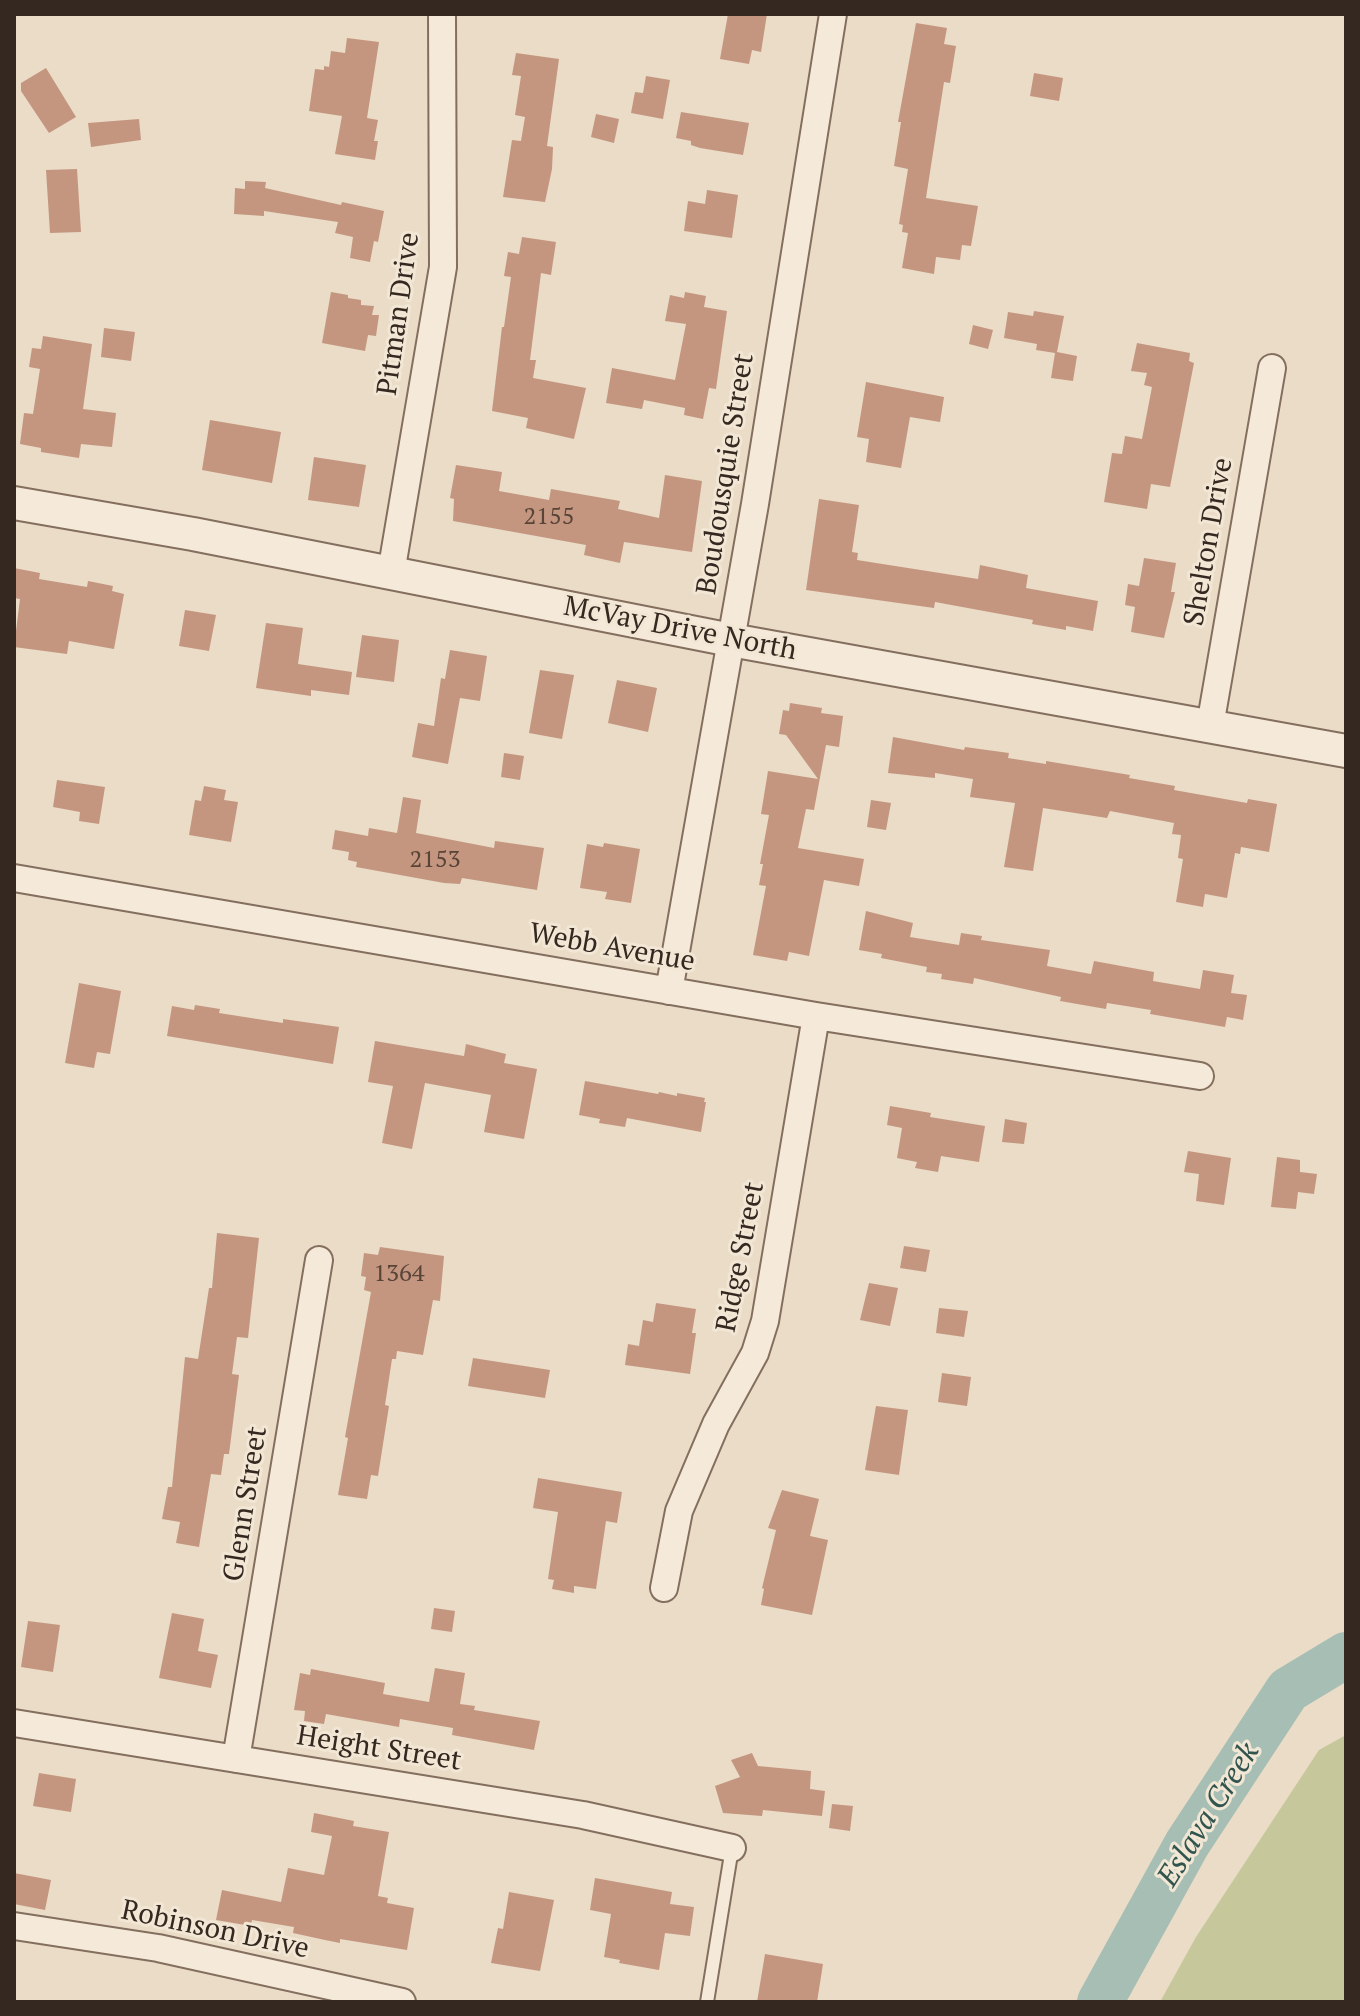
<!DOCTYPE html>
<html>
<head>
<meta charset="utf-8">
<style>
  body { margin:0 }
  #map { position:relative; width:1360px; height:2016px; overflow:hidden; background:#eadcc7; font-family:"PT Serif",serif }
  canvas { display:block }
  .frame { position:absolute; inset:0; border:16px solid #352820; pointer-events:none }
</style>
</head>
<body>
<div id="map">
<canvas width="1360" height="2016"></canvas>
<div class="frame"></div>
</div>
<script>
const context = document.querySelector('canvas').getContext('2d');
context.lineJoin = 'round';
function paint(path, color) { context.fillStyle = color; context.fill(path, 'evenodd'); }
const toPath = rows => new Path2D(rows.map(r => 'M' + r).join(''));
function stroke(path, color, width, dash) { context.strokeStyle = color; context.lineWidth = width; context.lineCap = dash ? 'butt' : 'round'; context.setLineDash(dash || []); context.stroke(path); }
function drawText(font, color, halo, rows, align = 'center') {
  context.font = font + ' "PT Serif",serif'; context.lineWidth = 6; context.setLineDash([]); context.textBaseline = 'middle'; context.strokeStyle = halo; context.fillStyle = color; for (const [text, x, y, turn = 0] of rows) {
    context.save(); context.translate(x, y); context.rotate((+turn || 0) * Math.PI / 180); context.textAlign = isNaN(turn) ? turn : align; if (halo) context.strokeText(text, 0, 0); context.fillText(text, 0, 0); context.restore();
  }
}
paint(toPath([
  [1346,1735,1346,2002,1160,2002,1196,1937,1319,1750]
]), '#c6c79b');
stroke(toPath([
  [1100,2002,1187,1844,1288,1690,1346,1655]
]), '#a7beb5', 46);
paint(toPath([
  [728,14,767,14,761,52,752,50,749,64,720,59],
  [916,23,947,28,944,44,956,46,950,83,944,82,926,198,978,206,971,246,962,245,960,260,936,257,934,274,902,268,908,233,902,232,903,225,899,224,908,169,894,166,901,122,898,122],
  [347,38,379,42,367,118,378,120,374,141,378,141,375,160,335,154,342,116,309,111,315,69,324,70,324,66,329,67,331,51,345,53],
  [516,53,559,59,547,146,553,147,552,169,545,202,503,197,512,140,521,141,525,117,515,115,521,76,512,75],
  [46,68,76,117,49,133,21,91,21,83],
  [1034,73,1063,78,1059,101,1030,96],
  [646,76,670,80,663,119,631,113,635,92,643,93],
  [681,112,749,123,743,155,700,148,691,145,691,141,676,138],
  [596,114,619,119,614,143,591,137],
  [139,119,141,140,91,147,88,123],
  [77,169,81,232,50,233,46,170],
  [245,181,266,182,265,188,341,205,342,202,384,211,378,242,374,241,370,262,350,258,353,237,335,233,338,222,264,211,264,216,234,214,235,188,245,189],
  [707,190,738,195,732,238,684,231,688,201,705,204],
  [522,237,556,242,551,275,541,273,530,360,536,360,533,378,586,388,574,439,526,428,528,418,492,411,502,327,504,327,511,277,504,276,508,252,519,254],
  [331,292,348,295,348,298,361,300,361,305,374,306,372,315,379,315,376,336,368,335,365,351,322,343],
  [685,292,706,296,704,307,727,311,716,389,709,388,703,419,684,415,685,408,644,400,642,409,606,403,612,368,675,380,686,324,665,321,670,295,684,298],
  [1034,311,1064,316,1057,352,1077,356,1073,381,1051,378,1055,353,1036,350,1037,344,1004,338,1008,312,1033,316],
  [973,325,993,330,988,349,969,344],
  [104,328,135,332,131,361,101,357],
  [43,336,92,344,83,409,116,413,112,447,81,444,79,458,41,452,41,448,20,444,24,413,33,414,40,369,29,367,32,348,41,349],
  [1137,343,1190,353,1189,361,1194,363,1170,487,1151,484,1147,509,1104,502,1112,453,1122,454,1125,436,1142,439,1152,387,1144,385,1147,373,1131,371],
  [866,382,944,397,940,422,910,417,901,468,866,462,869,439,857,437],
  [210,420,281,432,272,483,202,470],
  [314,457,366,465,359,507,308,500],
  [456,465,502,472,499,491,549,500,551,489,620,501,618,509,659,518,665,475,702,481,692,552,624,542,620,563,584,555,586,545,453,521,454,499,450,498],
  [819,499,859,505,852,552,858,553,857,560,978,579,980,565,1028,575,1026,588,1098,601,1093,631,1066,626,1066,630,1032,624,1033,620,935,602,934,608,806,590],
  [1144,558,1176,563,1171,592,1175,592,1164,638,1131,632,1135,607,1125,605,1128,584,1139,586],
  [14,568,40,573,39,579,87,587,88,581,113,586,112,591,124,594,114,649,69,641,67,654,14,647,20,599,14,598],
  [185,610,216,615,209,651,179,646],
  [266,623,303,628,298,664,352,672,349,695,311,690,311,696,256,688],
  [362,635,399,640,394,682,356,677],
  [450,650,487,656,480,701,460,698,448,764,412,757,418,723,434,726,441,678,445,679],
  [540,670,574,675,562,739,529,733],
  [617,680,657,688,648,732,608,723],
  [790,703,822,708,821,713,843,716,839,747,826,745,814,810,806,809,798,848,864,859,859,886,824,880,809,956,789,952,787,961,753,955,766,886,759,885,763,864,760,864,769,815,761,814,768,771,818,779,786,735,779,734,783,710,789,711],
  [893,737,964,750,965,747,1009,753,1008,758,1046,764,1046,761,1130,775,1129,778,1175,786,1174,790,1247,803,1248,799,1277,804,1269,852,1241,847,1240,854,1235,853,1227,898,1205,894,1203,907,1176,902,1183,859,1178,858,1181,835,1172,834,1174,823,1110,811,1107,818,1043,808,1033,871,1004,867,1015,803,970,797,973,779,935,773,935,778,888,773],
  [504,753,524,756,520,780,501,777],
  [57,780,105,787,99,824,79,821,80,812,53,807],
  [204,786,226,790,224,800,238,802,231,842,189,835,195,800,201,801],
  [403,797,421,800,416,833,494,848,495,841,544,848,537,890,462,878,460,884,444,883,356,867,357,862,348,860,349,852,332,849,335,830,368,836,369,828,397,833],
  [871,800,891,803,886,830,867,827],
  [604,843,640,849,631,903,605,899,607,892,580,888,587,844,603,847],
  [866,911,913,923,910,937,959,945,961,933,982,936,981,940,1050,950,1047,966,1091,974,1094,961,1154,972,1153,981,1200,989,1203,970,1234,975,1231,993,1247,995,1243,1020,1227,1017,1225,1027,1150,1014,1151,1010,1107,1003,1106,1009,1060,1001,1061,997,974,978,973,984,941,979,942,974,926,972,927,967,881,958,882,954,859,950],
  [79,983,121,991,110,1054,97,1052,94,1068,65,1063],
  [195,1005,220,1009,219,1013,283,1023,283,1019,339,1027,333,1064,167,1036,172,1006,194,1010],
  [375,1041,464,1056,466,1044,506,1054,504,1063,537,1069,524,1139,484,1132,491,1095,425,1083,412,1149,382,1143,393,1086,368,1082],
  [585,1081,658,1094,659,1092,677,1096,677,1093,705,1098,704,1102,706,1102,701,1132,627,1118,625,1127,599,1123,600,1119,579,1115],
  [890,1106,931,1113,930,1117,985,1126,979,1162,941,1156,938,1172,915,1168,917,1162,897,1158,902,1128,887,1125],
  [1005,1119,1027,1123,1024,1144,1002,1142],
  [1188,1151,1231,1158,1224,1205,1196,1201,1199,1174,1184,1172],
  [1277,1157,1300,1160,1300,1172,1317,1174,1314,1194,1298,1192,1296,1209,1271,1207],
  [217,1233,259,1238,248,1338,237,1337,232,1374,239,1375,229,1454,224,1454,221,1475,211,1474,199,1547,176,1543,180,1522,162,1519,168,1487,172,1487,185,1357,198,1359,209,1288,212,1288],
  [904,1246,930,1250,926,1272,900,1268],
  [380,1247,444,1256,440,1301,433,1300,423,1355,397,1351,396,1359,392,1359,385,1405,389,1406,378,1476,371,1475,367,1499,338,1495,348,1438,345,1437,371,1292,364,1290,366,1277,361,1276,364,1253,378,1255],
  [869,1283,898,1288,890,1326,860,1320],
  [656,1303,696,1309,692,1333,696,1333,690,1374,625,1365,628,1344,639,1346,643,1320,653,1322],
  [939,1308,968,1311,964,1337,936,1333],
  [473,1358,550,1370,545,1398,468,1386],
  [942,1373,971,1377,967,1406,938,1402],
  [876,1406,908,1410,899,1475,865,1470],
  [538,1478,622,1492,617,1523,606,1521,596,1589,574,1586,574,1593,552,1589,554,1580,548,1579,558,1512,533,1508],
  [782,1490,819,1499,810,1536,828,1540,812,1615,761,1605,764,1589,762,1588,776,1530,768,1528],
  [434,1608,455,1611,452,1632,431,1629],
  [172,1613,204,1619,198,1651,218,1655,211,1688,159,1678],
  [28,1621,60,1625,53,1672,21,1667],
  [435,1668,465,1673,460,1704,475,1706,474,1710,540,1721,534,1750,452,1735,453,1728,400,1719,399,1727,326,1714,324,1724,304,1721,305,1711,294,1710,300,1673,310,1675,311,1669,385,1683,383,1694,429,1702],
  [752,1753,758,1766,811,1771,810,1789,825,1791,822,1816,763,1810,762,1816,723,1813,715,1786,740,1777,731,1760],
  [39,1773,76,1779,71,1812,33,1806],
  [832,1804,853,1806,850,1831,829,1828],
  [314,1813,354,1821,353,1826,389,1832,378,1896,388,1898,387,1903,414,1908,407,1950,340,1939,340,1943,325,1940,293,1933,294,1927,252,1920,251,1926,216,1920,222,1890,281,1902,288,1868,324,1875,332,1836,311,1832],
  [14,1873,51,1880,45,1910,14,1904],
  [595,1878,672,1892,670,1904,694,1907,690,1936,665,1933,659,1970,619,1963,620,1960,604,1957,611,1914,590,1910],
  [509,1892,554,1900,540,1971,491,1963,498,1928,503,1929],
  [765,1954,823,1964,817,2002,757,2002]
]), '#c49680');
const service = toPath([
  [707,2002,732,1848]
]);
const minor = toPath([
  [391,573,443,267,442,14],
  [1210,726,1272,368],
  [14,878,816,1016,1200,1076],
  [669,991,755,504,833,14],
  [664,1588,679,1511,716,1424,755,1353,765,1321,816,1016],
  [14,1723,583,1815,732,1848],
  [236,1759,319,1260],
  [14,1926,158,1948,402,2002]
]);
const tertiary = toPath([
  [14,503,193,534,731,640,1346,751]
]);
stroke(service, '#846e5e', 16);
stroke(minor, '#846e5e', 30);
stroke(tertiary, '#846e5e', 36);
stroke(service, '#f5ead9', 12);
stroke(minor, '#f5ead9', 26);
stroke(tertiary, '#f5ead9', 32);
drawText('24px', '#594438', null, [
  ["2155",549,517],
  ["2153",435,860],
  ["1364",399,1274]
]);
drawText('28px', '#352820', '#f2e7d5', [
  ["Pitman Drive",399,314,-82],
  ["Boudousquie Street",726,474,-81],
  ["Shelton Drive",1209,542,-80],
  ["McVay Drive North",680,629,11],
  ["Webb Avenue",612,948,10],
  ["Ridge Street",741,1257,-79],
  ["Glenn Street",246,1504,-81],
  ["Height Street",379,1749,9],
  ["Robinson Drive",215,1930,12]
]);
drawText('italic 30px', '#31544e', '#f2e7d5', [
  ["Eslava Creek",1209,1815,-58]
]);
</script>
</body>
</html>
